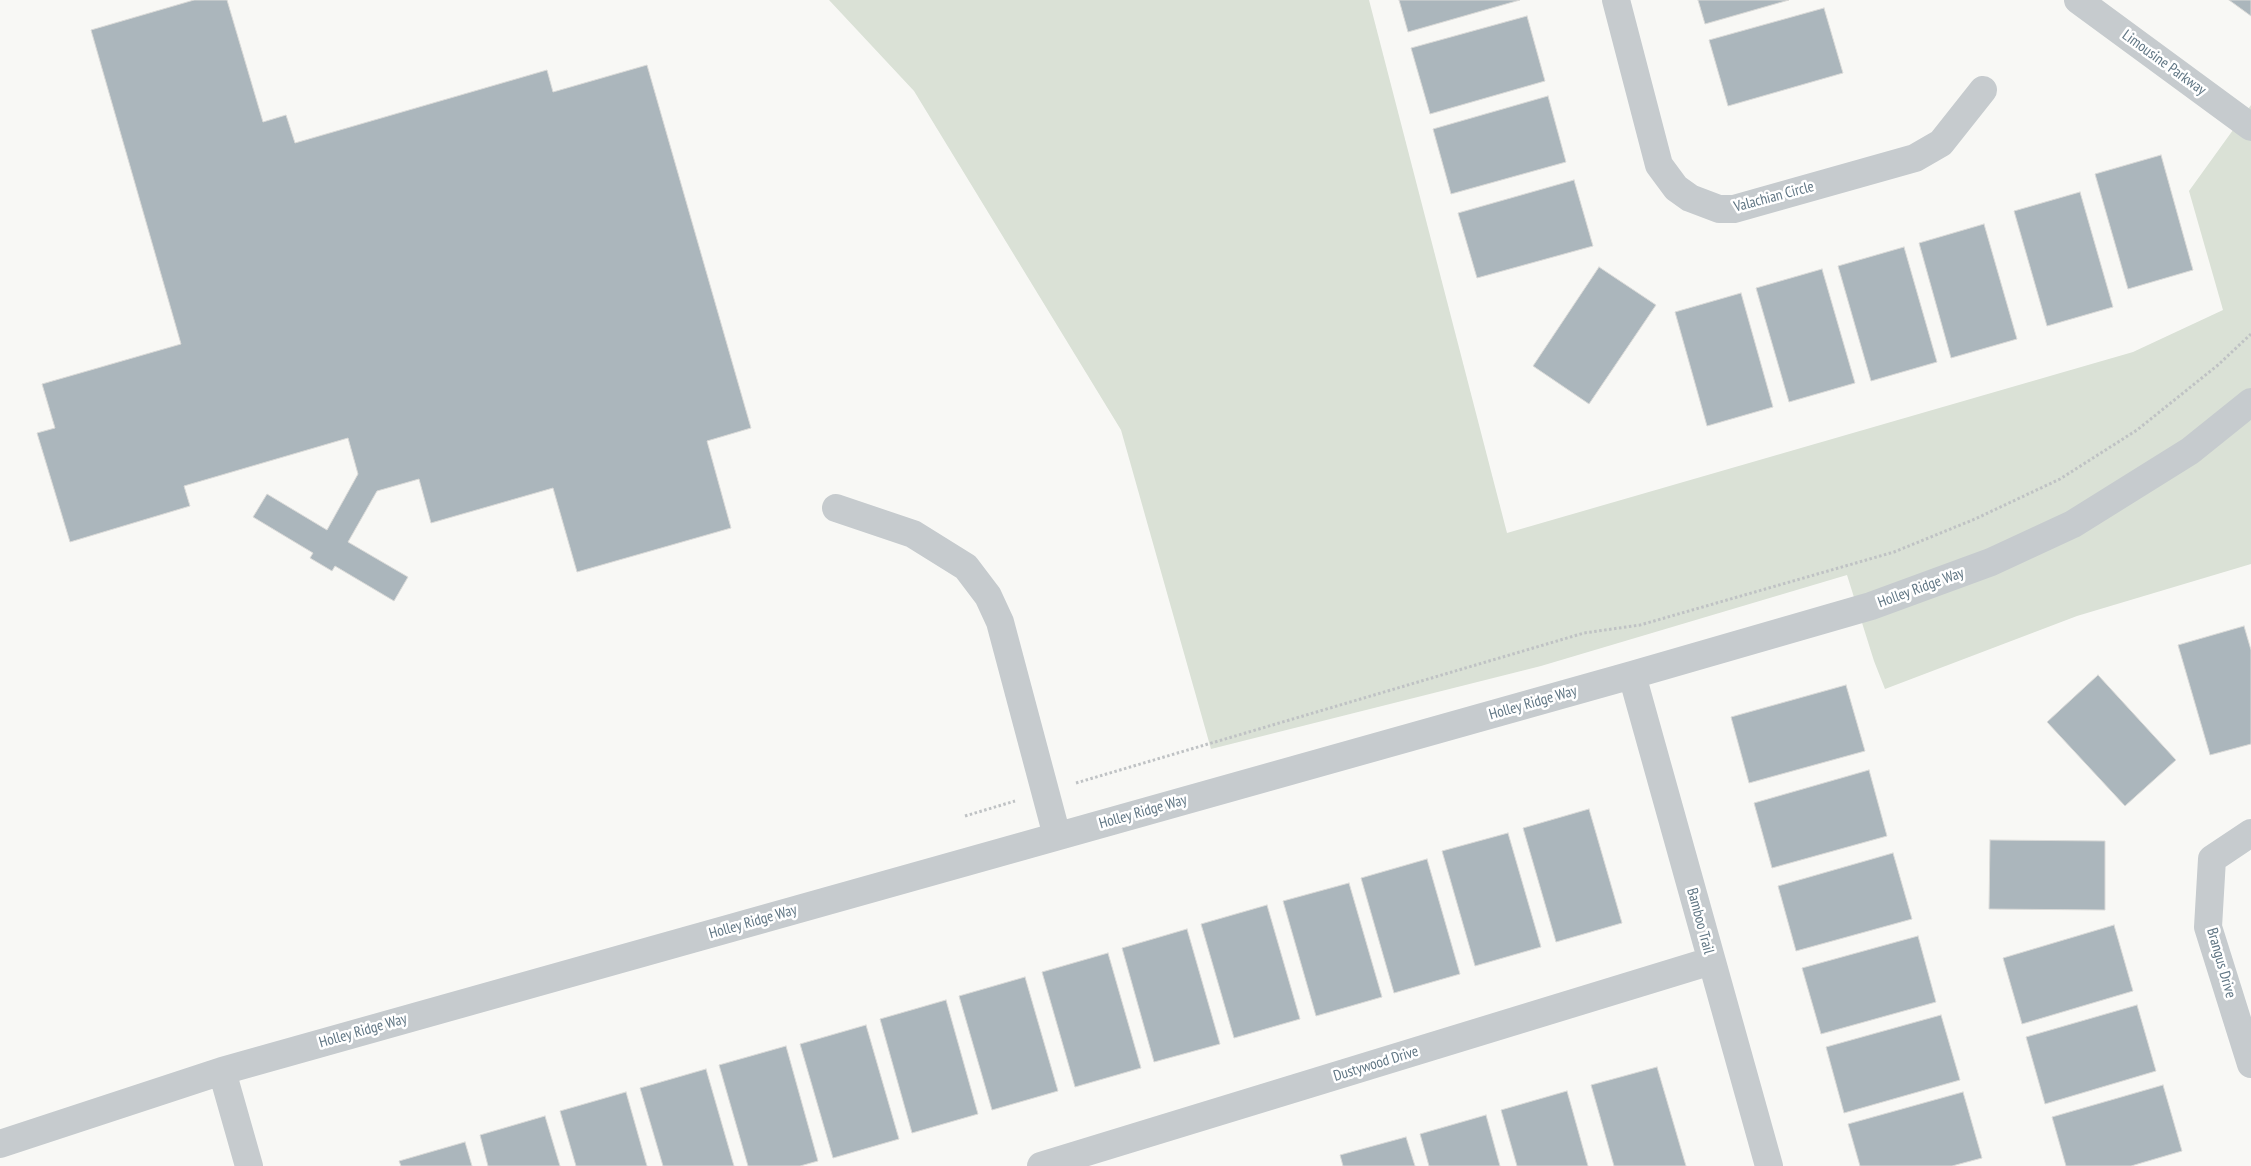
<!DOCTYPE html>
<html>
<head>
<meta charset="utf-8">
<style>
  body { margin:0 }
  canvas { display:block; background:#f8f8f5 }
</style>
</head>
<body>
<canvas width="2251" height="1166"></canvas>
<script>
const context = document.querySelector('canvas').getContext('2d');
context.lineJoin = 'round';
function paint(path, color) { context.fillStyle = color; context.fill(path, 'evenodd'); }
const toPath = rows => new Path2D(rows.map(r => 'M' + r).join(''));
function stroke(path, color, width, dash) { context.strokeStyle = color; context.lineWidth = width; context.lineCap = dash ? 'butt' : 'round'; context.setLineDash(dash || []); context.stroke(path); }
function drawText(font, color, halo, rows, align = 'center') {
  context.font = font + ' "PT Sans Narrow",sans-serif'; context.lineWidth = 5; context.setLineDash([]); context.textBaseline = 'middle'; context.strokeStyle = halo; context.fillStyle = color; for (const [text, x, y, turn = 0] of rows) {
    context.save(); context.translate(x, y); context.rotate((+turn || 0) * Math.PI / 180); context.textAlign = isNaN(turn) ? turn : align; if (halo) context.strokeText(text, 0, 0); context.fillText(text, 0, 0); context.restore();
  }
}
paint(toPath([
  [829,0,1369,0,1507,533,2133,352,2223,310,2189,191,2251,105,2251,564,2077,616,1885,689,1874,661,1847,575,1541,666,1211,749,1121,430,914,91]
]), '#dae1d6');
const building = toPath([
  [194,0,227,0,263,122,286,115,295,143,547,70,553,92,647,65,751,428,707,441,731,528,577,572,553,488,431,523,419,479,377,491,348,542,408,577,394,601,335,566,332,571,310,558,313,553,253,517,267,494,327,530,358,474,348,438,184,486,190,506,70,542,37,433,55,428,42,384,181,344,91,30,194,0],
  [1399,0,1520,0,1408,32,1399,0],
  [1698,0,1789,0,1705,24,1698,0],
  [2229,0,2251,0,2251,16,2229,0],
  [1824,8,1843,73,1728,106,1709,40,1824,8],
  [1527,16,1545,81,1430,114,1411,48,1527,16],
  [1548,96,1566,162,1451,194,1433,129,1548,96],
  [2161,155,2193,270,2128,289,2095,174,2161,155],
  [1574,180,1593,246,1477,278,1458,213,1574,180],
  [2080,192,2113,307,2047,326,2014,211,2080,192],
  [1984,224,2017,339,1951,358,1919,243,1984,224],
  [1904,247,1937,362,1871,381,1838,266,1904,247],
  [1599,267,1656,305,1589,404,1533,366,1599,267],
  [1822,269,1855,383,1789,402,1756,288,1822,269],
  [1741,293,1773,407,1707,426,1675,312,1741,293],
  [2244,626,2251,650,2251,744,2210,755,2178,645,2244,626],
  [2098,675,2176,760,2125,806,2047,722,2098,675],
  [1846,685,1865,751,1749,783,1731,717,1846,685],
  [1869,770,1887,836,1772,868,1754,803,1869,770],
  [1589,809,1622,923,1556,942,1523,828,1589,809],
  [1508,833,1541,947,1475,966,1442,851,1508,833],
  [1990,840,2105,841,2105,910,1989,909,1990,840],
  [1893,853,1912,919,1796,951,1778,886,1893,853],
  [1427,859,1460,974,1394,993,1361,878,1427,859],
  [1349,883,1382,997,1316,1016,1283,901,1349,883],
  [1267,905,1300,1019,1234,1038,1201,924,1267,905],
  [2114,925,2133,991,2022,1024,2003,958,2114,925],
  [1187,929,1220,1044,1154,1062,1122,948,1187,929],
  [1918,936,1936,1002,1821,1034,1802,968,1918,936],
  [1108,953,1141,1068,1075,1087,1042,972,1108,953],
  [1025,977,1058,1091,992,1110,959,996,1025,977],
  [946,1000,978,1114,912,1133,880,1019,946,1000],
  [2137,1005,2156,1071,2045,1104,2026,1037,2137,1005],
  [1941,1015,1960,1080,1844,1113,1826,1047,1941,1015],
  [866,1025,899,1139,833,1158,800,1044,866,1025],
  [786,1046,818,1161,800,1166,748,1166,719,1065,786,1046],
  [1657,1067,1686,1166,1614,1166,1591,1085,1657,1067],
  [706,1069,734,1166,663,1166,640,1088,706,1069],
  [2163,1085,2182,1151,2131,1166,2066,1166,2052,1117,2163,1085],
  [1567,1091,1588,1166,1517,1166,1501,1110,1567,1091],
  [626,1092,647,1166,576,1166,560,1111,626,1092],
  [1963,1092,1982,1158,1952,1166,1860,1166,1848,1124,1963,1092],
  [1486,1115,1500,1166,1429,1166,1420,1134,1486,1115],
  [545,1116,560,1166,488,1166,480,1135,545,1116],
  [1406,1137,1415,1166,1343,1166,1340,1155,1406,1137],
  [465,1142,472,1166,401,1166,399,1161,465,1142]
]);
paint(building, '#abb6bc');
stroke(building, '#dadad8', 1);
stroke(toPath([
  [1076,783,1584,633,1640,625,1894,552,1975,519,2060,479,2137,430,2218,365,2251,334],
  [965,816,1015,801]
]), '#bfc2c4', 3, [2.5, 2.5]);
stroke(toPath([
  [1616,0,1659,165,1676,188,1690,198,1719,209,1734,209,1915,158,1941,143,1983,90],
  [2078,0,2251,127],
  [836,508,913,534,966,567,988,596,1000,622,1057,836],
  [1632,675,1769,1166],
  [2251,833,2212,859,2208,927,2251,1064],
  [222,1071,249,1166],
  [0,1144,222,1071,1632,675,1871,606,1991,562,2073,524,2190,451,2251,402],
  [1041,1166,1711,961]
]), '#c6cbce', 28);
drawText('15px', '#607684', '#fff', [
  ["Limousine Parkway",2164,63,36],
  ["Valachian Circle",1774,197,-15],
  ["Holley Ridge Way",1921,588,-20],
  ["Holley Ridge Way",1533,703,-16],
  ["Holley Ridge Way",1143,812,-16],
  ["Bamboo Trail",1700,921,75],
  ["Holley Ridge Way",753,922,-16],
  ["Brangus Drive",2221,963,74],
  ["Holley Ridge Way",363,1031,-16],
  ["Dustywood Drive",1376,1064,-17]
]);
</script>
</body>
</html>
